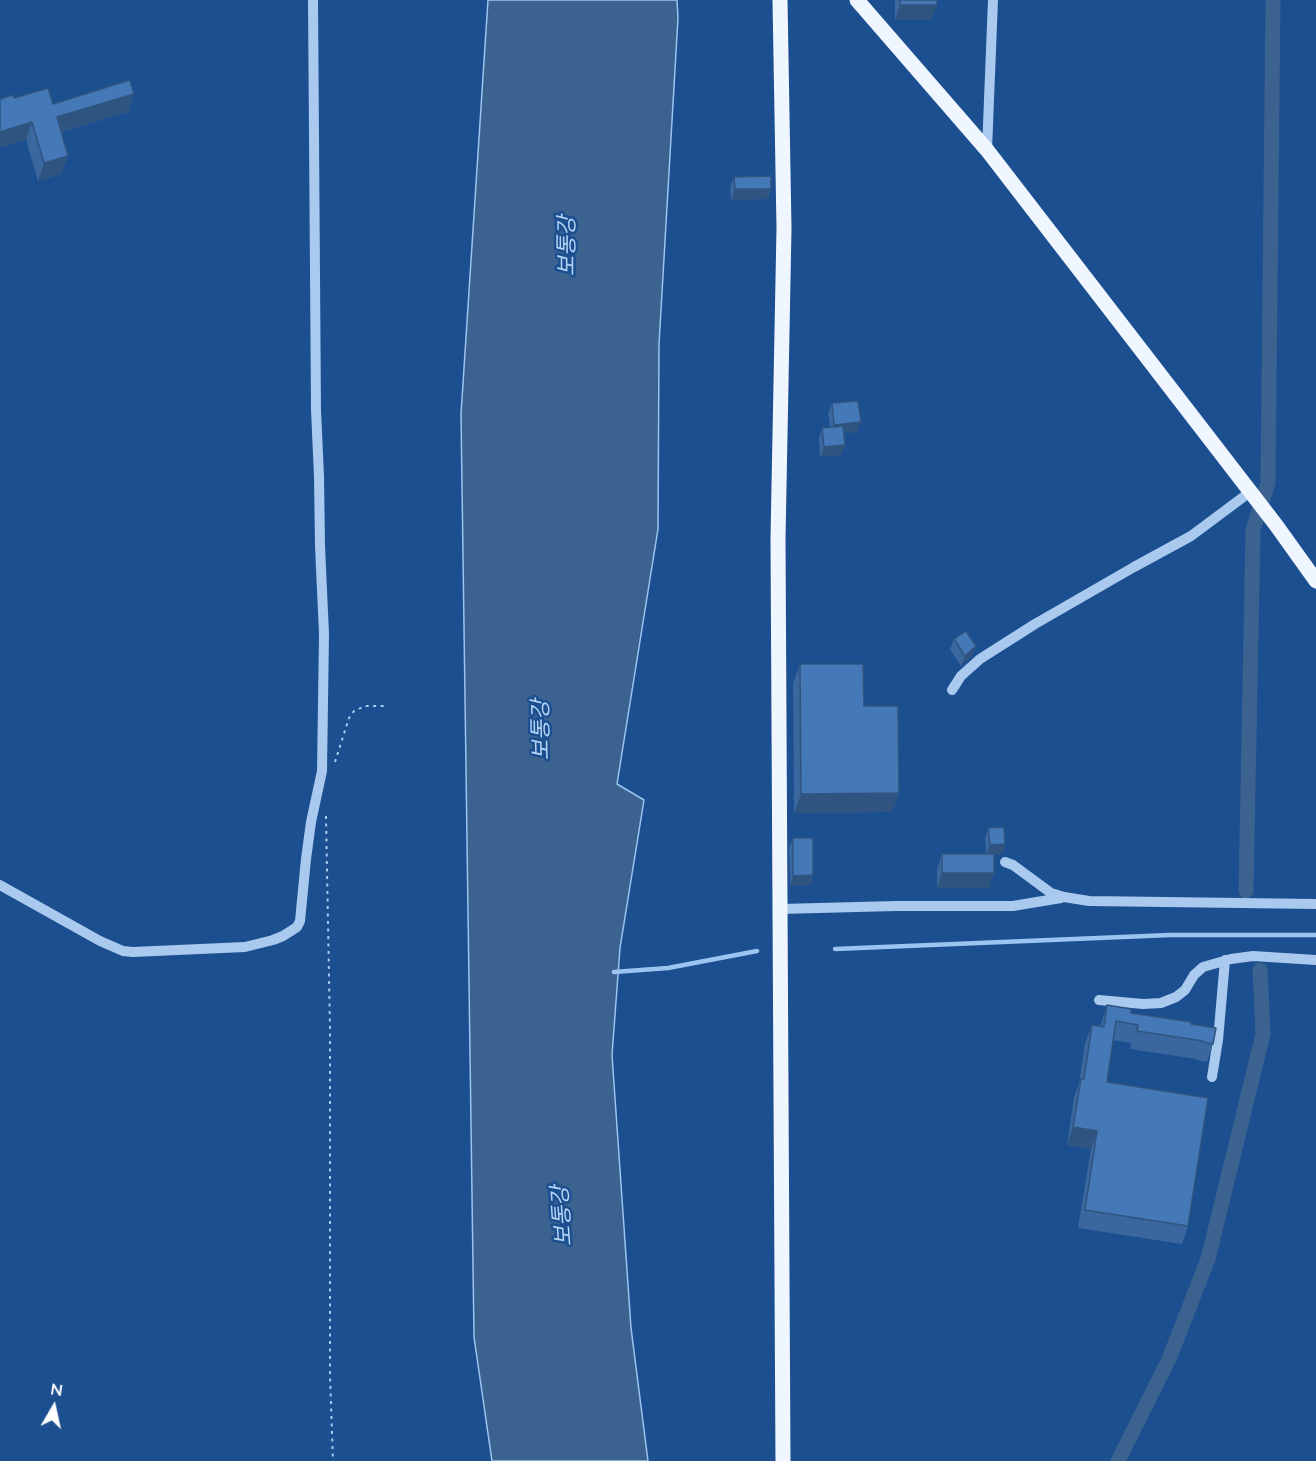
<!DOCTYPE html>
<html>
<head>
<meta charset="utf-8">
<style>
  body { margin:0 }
  #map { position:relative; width:1316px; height:1461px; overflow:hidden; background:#1b4f8f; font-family:Lato,sans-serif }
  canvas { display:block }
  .north { position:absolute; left:24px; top:1377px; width:60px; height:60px; -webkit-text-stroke:4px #1b4f8f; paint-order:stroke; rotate:9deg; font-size:16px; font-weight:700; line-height:24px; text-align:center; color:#fff }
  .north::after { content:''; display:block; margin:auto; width:21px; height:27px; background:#fff; clip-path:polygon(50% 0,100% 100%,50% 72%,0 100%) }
</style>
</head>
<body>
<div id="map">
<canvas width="1316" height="1461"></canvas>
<div class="north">N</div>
</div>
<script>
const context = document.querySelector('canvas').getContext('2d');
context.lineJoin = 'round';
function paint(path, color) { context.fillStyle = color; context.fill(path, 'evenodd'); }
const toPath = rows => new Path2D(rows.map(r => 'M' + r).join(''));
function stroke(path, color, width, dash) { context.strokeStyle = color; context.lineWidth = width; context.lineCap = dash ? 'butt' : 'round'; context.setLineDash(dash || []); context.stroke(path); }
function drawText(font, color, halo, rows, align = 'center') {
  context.font = font + ' Lato,"Noto Sans KR",sans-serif'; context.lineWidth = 5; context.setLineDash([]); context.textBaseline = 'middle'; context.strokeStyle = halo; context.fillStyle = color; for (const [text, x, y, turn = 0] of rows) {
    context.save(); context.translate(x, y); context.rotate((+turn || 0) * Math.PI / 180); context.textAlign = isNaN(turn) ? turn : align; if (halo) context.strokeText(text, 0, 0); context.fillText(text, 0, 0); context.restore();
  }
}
const water = toPath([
  [488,0,677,0,678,18,659,344,658,529,617,784,644,800,620,948,612,1055,631,1328,648,1461,492,1461,474,1337,461,414,488,0]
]);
paint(water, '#3c6290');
stroke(water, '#9cc4f0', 1.5);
stroke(toPath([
  [835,949,1170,935,1316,935],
  [614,972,668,968,757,951]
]), '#9cc4f0', 4.5);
stroke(toPath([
  [1246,891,1253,530,1268,483,1273,0],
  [1118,1461,1169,1359,1208,1259,1263,1034,1260,970]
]), '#3c6290', 15);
stroke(toPath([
  [335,762,349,718,354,711,365,706,385,706],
  [326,816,330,1030,330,1376,333,1461]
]), '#a9c9ee', 2, [3, 4.5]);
stroke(toPath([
  [987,150,993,0],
  [952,690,961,676,980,659,1035,624,1134,567,1191,536,1250,492],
  [1005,862,1013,865,1051,893,1064,897,1089,901,1316,904],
  [0,885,100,941,123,951,133,952,245,947,273,940,283,936,297,927,300,921,306,859,311,822,322,771,324,634,320,546,319,476,316,410,313,0],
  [780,909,896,906,1013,906,1061,898],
  [1099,1000,1143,1004,1161,1003,1176,997,1185,990,1194,975,1203,967,1231,959,1253,956,1316,960],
  [1212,1077,1218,1040,1225,960]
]), '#a9c9ee', 10);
stroke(toPath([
  [780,0,784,228,778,538,783,1461],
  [857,0,987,150,1276,525,1316,581]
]), '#f0f6ff', 15);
paint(toPath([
  [895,0,937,0,931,20,895,20],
  [134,94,128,112,61,132,68,156,61,174,38,181,14,98,53,104],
  [734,177,771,189,768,199,731,200,730,187],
  [832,403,857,432,844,433,845,445,841,455,820,457,819,438,822,428,830,427,828,413],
  [954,639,972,656,961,666,950,649],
  [800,664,864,706,899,793,892,812,794,813,793,683],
  [988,828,1005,844,1002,854,994,854,994,873,989,888,937,888,937,869,942,854,986,854,985,838],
  [793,838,813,875,810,886,790,886,789,848],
  [1107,1005,1131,1013,1191,1024,1213,1044,1207,1062,1197,1060,1197,1059,1130,1049,1131,1043,1113,1040,1107,1082,1188,1226,1182,1244,1078,1228,1091,1149,1067,1145,1074,1097,1079,1084,1085,1043,1092,1025,1100,1026]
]), '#3a679d');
paint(toPath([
  [900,5,937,5,931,20,895,20],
  [134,94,128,112,50,135,57,117],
  [32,122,26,140,0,148,0,132],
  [68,156,61,174,38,181,44,163],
  [735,189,771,189,768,199,731,200],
  [861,422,857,432,830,435,834,425],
  [845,445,841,455,820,457,824,447],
  [976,646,972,656,961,666,965,656],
  [899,793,892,812,794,813,801,794],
  [1005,844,1002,854,986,855,990,845],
  [942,873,994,873,989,888,937,888],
  [813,875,810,886,790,886,793,876],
  [1073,1127,1097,1131,1091,1149,1067,1145]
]), '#305480');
const building = toPath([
  [900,0,937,0,937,5,900,5,900,0],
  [130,80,134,94,57,117,68,156,44,163,32,122,0,132,0,99,13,95,14,98,48,88,53,104,130,80],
  [771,176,771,189,735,189,734,177,771,176],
  [858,401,861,422,834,425,832,403,858,401],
  [843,426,845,445,824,447,822,428,843,426],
  [966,631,976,646,965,656,954,639,966,631],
  [800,664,863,664,864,706,898,706,899,793,801,794,800,664],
  [1004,827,1005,844,990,845,988,828,1004,827],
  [793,838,813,838,813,875,793,876,793,838],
  [942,854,994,854,994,873,942,873,942,854],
  [1107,1005,1131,1009,1131,1013,1191,1022,1191,1024,1216,1028,1213,1044,1203,1042,1203,1041,1137,1031,1138,1025,1116,1021,1107,1082,1208,1098,1188,1226,1085,1210,1097,1131,1073,1127,1081,1079,1084,1079,1092,1025,1104,1027,1107,1005]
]);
paint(building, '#4478b7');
stroke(building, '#305480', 1.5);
drawText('italic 22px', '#b5d3f5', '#1b4f8f', [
  ["보통강",567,246,-90],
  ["보통강",541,730,-91],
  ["보통강",562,1216,-94]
]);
</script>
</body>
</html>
